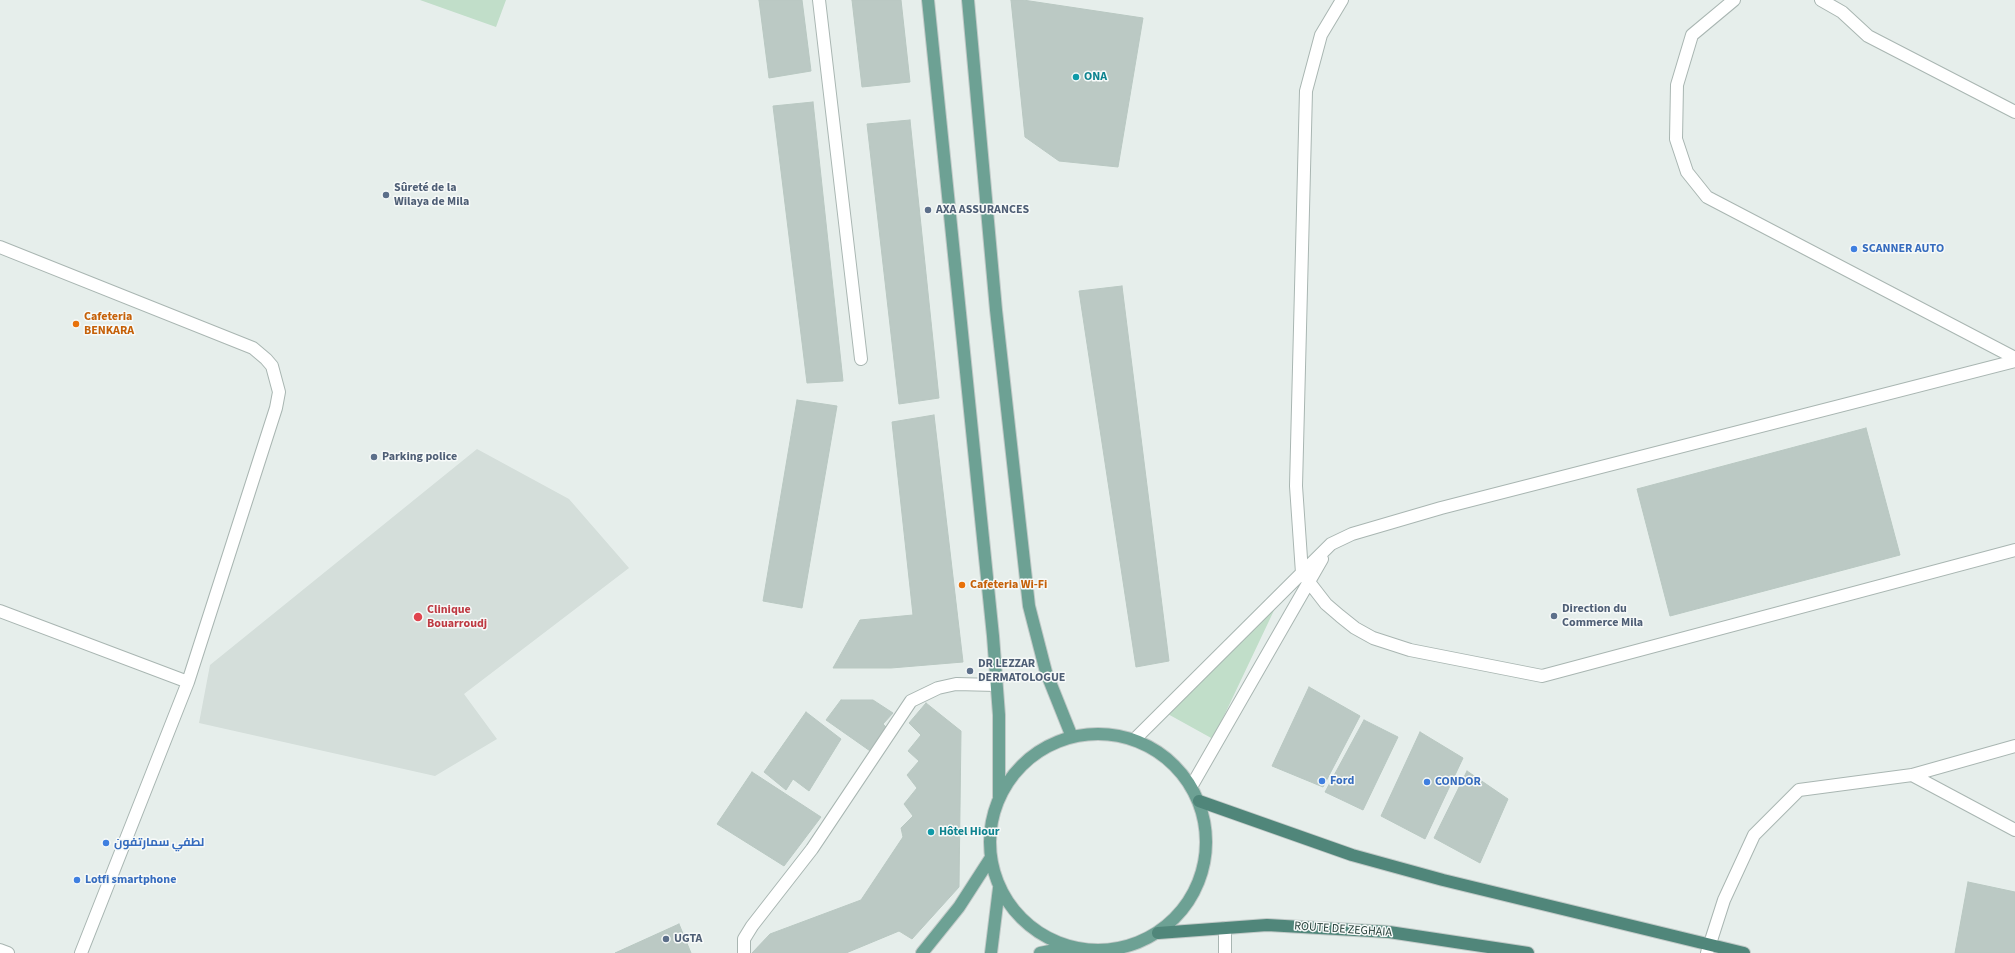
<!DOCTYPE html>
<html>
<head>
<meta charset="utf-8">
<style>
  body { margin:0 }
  canvas { display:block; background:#e6eeeb }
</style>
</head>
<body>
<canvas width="2015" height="953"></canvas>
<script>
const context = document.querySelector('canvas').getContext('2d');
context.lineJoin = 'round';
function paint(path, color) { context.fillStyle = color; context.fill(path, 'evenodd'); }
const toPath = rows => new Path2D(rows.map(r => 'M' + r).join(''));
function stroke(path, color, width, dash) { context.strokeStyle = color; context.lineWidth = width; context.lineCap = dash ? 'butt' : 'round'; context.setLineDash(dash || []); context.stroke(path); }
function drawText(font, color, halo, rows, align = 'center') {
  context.font = font + ' "Source Sans 3",Cairo,sans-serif'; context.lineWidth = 3; context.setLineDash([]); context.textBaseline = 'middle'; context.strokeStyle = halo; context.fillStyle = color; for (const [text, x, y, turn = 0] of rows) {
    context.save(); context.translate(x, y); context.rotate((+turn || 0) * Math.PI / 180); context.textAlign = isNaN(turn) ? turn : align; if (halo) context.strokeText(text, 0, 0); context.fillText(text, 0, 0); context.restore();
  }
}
paint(toPath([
  [477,449,569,499,629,568,464,694,497,739,435,776,199,723,210,665]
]), '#d4deda');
paint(toPath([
  [420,0,506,0,496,27],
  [1278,602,1213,739,1166,713]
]), '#c1dec9');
const building = toPath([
  [759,0,802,0,811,71,769,78,759,0],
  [852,0,901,0,910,82,862,87,852,0],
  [1011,0,1023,0,1143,18,1118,167,1059,161,1025,137,1011,0],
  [813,102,843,381,807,383,773,106,813,102],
  [910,120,939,398,899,404,867,124,910,120],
  [1122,286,1169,661,1136,667,1079,291,1122,286],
  [797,400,837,406,802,608,763,601,797,400],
  [934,415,963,662,891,668,833,668,860,620,913,615,892,422,934,415],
  [1866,428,1900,555,1670,616,1637,489,1866,428],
  [1309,687,1360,716,1323,787,1272,766,1309,687],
  [841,700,873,700,893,713,883,724,889,730,873,753,826,720,841,700],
  [926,703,961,731,959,887,912,939,899,931,846,953,752,953,770,934,861,900,903,837,901,828,913,816,904,804,917,788,907,775,919,761,908,751,921,735,909,723,926,703],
  [806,712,841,739,809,791,793,779,786,790,764,772,806,712],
  [1364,720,1398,737,1363,810,1325,792,1364,720],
  [1420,732,1463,758,1425,839,1381,816,1420,732],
  [1467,771,1508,799,1480,863,1434,838,1467,771],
  [752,772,821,817,784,866,717,824,752,772],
  [1968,882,2015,892,2015,953,1955,953,1968,882],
  [679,924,691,953,615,953,679,924]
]);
paint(building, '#bbc9c4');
stroke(building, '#b9c8c2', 1);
const minor = toPath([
  [819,0,861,359],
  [1342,0,1321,35,1306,91,1296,486,1302,573,1326,604,1340,616,1355,628,1373,638,1410,650,1542,676,2015,550],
  [1734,0,1692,35,1677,85,1676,139,1687,172,1707,197,2015,358],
  [1821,0,1842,12,1868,36,2015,112],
  [0,247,253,348,266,359,272,366,279,392,276,408,188,682,81,953],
  [0,611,188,682],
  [1135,739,1331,544,1352,534,1441,508,2015,361],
  [1912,775,2015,830],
  [1191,787,1322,559],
  [1225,928,1225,953],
  [0,950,8,953],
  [744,953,744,939,752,926,812,849,911,701,938,688,956,684,996,685],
  [1707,953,1724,900,1754,835,1799,790,1912,775,2015,746]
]);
const primary = toPath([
  [928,0,993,636,999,715,999,797],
  [968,0,996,310,1029,606,1046,672,1072,737],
  '990 842a108 108 0 1 1 216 0a108 108 0 1 1-216 0Z',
  [922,953,959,907,990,859],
  [991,953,999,888],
  [1040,953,1070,947]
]);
const trunk = toPath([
  [1199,801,1352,855,1443,880,1744,953],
  [1158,933,1267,925,1389,932,1528,953]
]);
stroke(minor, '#a9b6b2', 14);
stroke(primary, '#c2cac8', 14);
stroke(trunk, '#c2cac8', 14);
stroke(minor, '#fff', 12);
stroke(primary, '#6da194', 12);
stroke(trunk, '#50867a', 12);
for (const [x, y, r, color] of [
  [1076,77,4,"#0f9aa8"],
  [386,195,4,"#5c6f8a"],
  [928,210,4,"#5c6f8a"],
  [1854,249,4,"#3f7fe0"],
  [76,324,4,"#e8710a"],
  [374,457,4,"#5c6f8a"],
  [962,585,4,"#e8710a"],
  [1554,616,4,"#5c6f8a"],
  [418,617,5,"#e0444e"],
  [970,671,4,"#5c6f8a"],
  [1322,781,4,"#3f7fe0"],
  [1427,782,4,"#3f7fe0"],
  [931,832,4,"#0f9aa8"],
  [106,843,4,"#3f7fe0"],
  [77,880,4,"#3f7fe0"],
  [666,939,4,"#5c6f8a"]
]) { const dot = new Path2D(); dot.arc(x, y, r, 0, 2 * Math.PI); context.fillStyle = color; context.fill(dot); stroke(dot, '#f7faf9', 1.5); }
drawText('bold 12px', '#0d838f', '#f7faf9', [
  ["ONA",1084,77],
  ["Hôtel Hiour",939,832]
], 'left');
drawText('bold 12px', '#4e5e75', '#f7faf9', [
  ["Sûreté de la",394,188],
  ["Wilaya de Mila",394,202],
  ["AXA ASSURANCES",936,210],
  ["Parking police",382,457],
  ["Direction du",1562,609],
  ["Commerce Mila",1562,623],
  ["DR LEZZAR",978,664],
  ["DERMATOLOGUE",978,678],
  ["UGTA",674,939]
], 'left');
drawText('bold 12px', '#366cbe', '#f7faf9', [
  ["SCANNER AUTO",1862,249],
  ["Ford",1330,781],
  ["CONDOR",1435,782],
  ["لطفي سمارتفون",114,843],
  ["Lotfi smartphone",85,880]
], 'left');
drawText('bold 12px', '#c56008', '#f7faf9', [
  ["Cafeteria",84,317],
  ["BENKARA",84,331],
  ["Cafeteria Wi-Fi",970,585]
], 'left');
drawText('bold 12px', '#be3a42', '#f7faf9', [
  ["Clinique",427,610],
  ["Bouarroudj",427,624]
], 'left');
drawText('12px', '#264039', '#f7faf9', [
  ["ROUTE DE ZEGHAIA",1343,930,4]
]);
</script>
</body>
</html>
